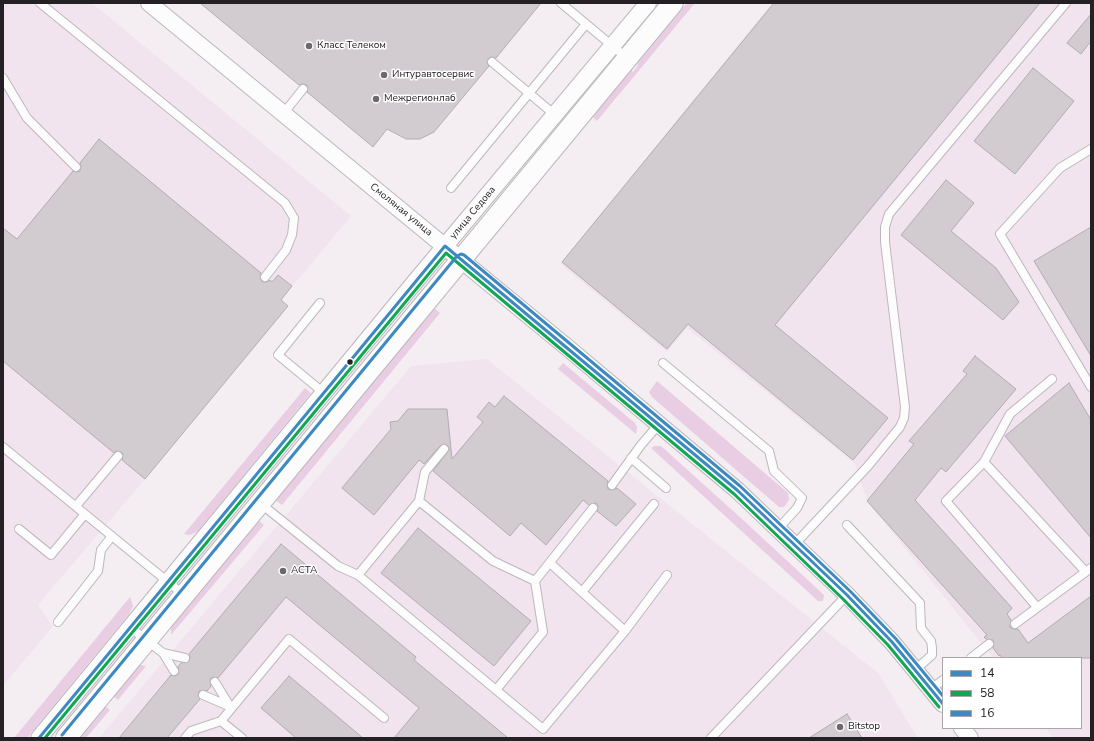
<!DOCTYPE html>
<html>
<head>
<meta charset="utf-8">
<style>
  body { margin:0 }
  #map { position:relative; width:1094px; height:741px; overflow:hidden; background:#f4eef3; font-family:"Nunito Sans",sans-serif }
  canvas { display:block }
  .frame { position:absolute; inset:0; border:4px solid #252024; pointer-events:none }
  .legend { position:absolute; left:942px; top:657px; width:140px; height:72px; box-sizing:border-box; background:#fff; border:1px solid #a8a6a7; margin:0; padding:5px 7px; list-style:none; font-size:12px; color:#252024 }
  .legend li { display:flex; align-items:center; gap:8px; height:20px }
  .legend b { width:20px; border:1px solid #a8a6a7 }
</style>
</head>
<body>
<div id="map">
<canvas width="1094" height="741"></canvas>
<div class="frame"></div>
<ul class="legend">
<li><b style="height:5px;background:#3d8ac2"></b>14</li>
<li><b style="height:5px;background:#10a855"></b>58</li>
<li><b style="height:5px;background:#3d8ac2"></b>16</li>
</ul>
</div>
<script>
const context = document.querySelector('canvas').getContext('2d');
context.lineJoin = 'round';
function paint(path, color) { context.fillStyle = color; context.fill(path, 'evenodd'); }
const toPath = rows => new Path2D(rows.map(r => 'M' + r).join(''));
function stroke(path, color, width, dash) { context.strokeStyle = color; context.lineWidth = width; context.lineCap = dash ? 'butt' : 'round'; context.setLineDash(dash || []); context.stroke(path); }
function drawText(font, color, halo, rows, align = 'center') {
  context.font = font + ' "Nunito Sans",sans-serif'; context.lineWidth = 3; context.setLineDash([]); context.textBaseline = 'middle'; context.strokeStyle = halo; context.fillStyle = color; for (const [text, x, y, turn = 0] of rows) {
    context.save(); context.translate(x, y); context.rotate((+turn || 0) * Math.PI / 180); context.textAlign = isNaN(turn) ? turn : align; if (halo) context.strokeText(text, 0, 0); context.fillText(text, 0, 0); context.restore();
  }
}
paint(toPath([
  [3,3,92,3,351,216,281,300,288,306,145,479,38,605,53,626,3,686],
  [772,3,1091,3,1091,738,1053,738,1046,728,1081,728,1081,658,993,658,867,501,855,464,687,328,667,352,560,264],
  [487,359,878,673,918,738,99,738,411,366]
]), '#f2e4ef');
paint(toPath([
  [687,3,695,3,597,121,593,117,631,70,633,72,638,65,637,64],
  [434,308,440,313,282,505,275,500],
  [563,363,635,423,637,427,636,434,558,369],
  [657,381,788,493,789,500,784,507,779,507,652,397,649,392],
  [305,388,311,393,198,531,190,535,184,534],
  [654,446,661,446,742,519,824,595,823,601,818,601,736,526,651,448],
  [259,521,264,525,171,635,171,625],
  [130,597,133,606,129,614,27,738,14,738],
  [140,665,146,666,118,700,113,696],
  [105,706,110,710,86,738,78,738]
]), '#e8cde3');
const building = toPath([
  [200,3,541,3,496,58,491,57,488,59,487,63,489,66,434,132,420,139,406,139,387,129,373,147,307,92,307,85,303,84,299,85,200,3],
  [774,3,1040,3,775,325,888,418,853,460,688,324,667,349,562,262,774,3],
  [1091,14,1091,41,1081,54,1067,43,1091,14],
  [1033,68,1074,101,1015,174,974,141,1033,68],
  [99,139,261,273,260,277,262,282,267,282,270,280,272,282,278,275,292,286,281,300,288,306,145,479,122,460,123,454,121,452,116,451,114,453,3,361,3,228,17,239,73,171,77,172,80,171,81,166,80,163,99,139],
  [946,180,974,203,951,231,996,268,1019,302,1003,320,901,235,946,180],
  [1091,227,1091,356,1034,261,1091,227],
  [975,356,1016,389,946,472,941,468,915,500,1012,608,1007,614,1011,620,1010,627,1013,629,1018,629,1028,643,1091,596,1091,658,1002,658,1000,655,999,656,993,648,994,644,993,640,986,639,984,637,987,635,867,501,914,444,909,441,967,374,963,371,975,356],
  [1069,383,1091,420,1091,538,1005,436,1069,383],
  [504,396,608,481,607,485,608,489,612,490,617,488,636,504,616,526,597,511,598,506,596,503,589,505,583,500,546,545,521,523,510,536,433,471,449,450,449,447,445,444,440,446,424,464,419,460,374,515,342,488,391,429,390,422,398,421,408,409,447,409,452,459,483,422,477,417,489,402,495,407,504,396],
  [418,528,531,621,494,666,381,573,418,528],
  [281,544,416,657,414,660,508,738,394,738,419,708,286,597,218,678,214,677,210,679,211,686,207,691,199,691,198,695,200,699,167,738,119,738,171,675,175,676,179,674,178,667,181,663,189,661,190,657,189,654,281,544],
  [289,676,363,738,296,738,261,708,289,676],
  [847,714,862,738,809,738,847,714]
]);
paint(building, '#d2ccd1');
stroke(building, '#b1adb0', 1);
const service = toPath([
  [40,3,285,203,294,218,292,235,286,250,265,277],
  [561,3,628,59],
  [492,62,555,115],
  [3,78,27,118,76,167],
  [283,114,303,89],
  [1091,149,1060,168,1000,234,1091,387],
  [451,188,586,24],
  [320,303,278,355,324,393],
  [663,363,769,451,774,471,802,498,797,508,778,529],
  [3,447,184,595],
  [631,458,666,488],
  [984,462,1085,571],
  [612,485,641,445,659,424],
  [419,501,425,472,444,449],
  [260,503,338,566,358,575,543,729,625,631,667,575],
  [76,506,118,456],
  [847,525,920,603,921,628,931,641,932,648,932,655,915,670],
  [19,529,51,555,85,514],
  [794,545,868,466,900,427,904,418,905,407,885,242,885,227,889,214,1066,3],
  [550,563,625,631],
  [358,575,419,501,493,561,535,581],
  [582,592,654,504],
  [1037,607,946,501,984,462,1010,414,1052,379],
  [58,622,98,571,101,550,112,536],
  [1015,624,1091,568],
  [131,628,163,653,174,671],
  [163,653,185,658],
  [971,658,989,644],
  [215,682,231,708],
  [931,689,943,680],
  [496,690,543,632,535,581,593,508],
  [203,695,231,707],
  [185,738,191,731,221,721],
  [242,738,221,721,289,639,384,718],
  [711,738,847,595]
]);
const minor = toPath([
  [149,3,568,348,737,490,847,595,892,642,943,704],
  [962,728,970,738],
  [39,738,414,283,648,3]
]);
const tertiary = toPath([
  [66,738,673,3]
]);
stroke(service, '#bcb7bb', 10);
stroke(minor, '#bcb7bb', 18);
stroke(tertiary, '#bcb7bb', 22);
stroke(service, '#fdfcfd', 8);
stroke(minor, '#fdfcfd', 16);
stroke(tertiary, '#fdfcfd', 20);
stroke(toPath([
  [39,738,445,246,737,490,847,595,892,642,943,704]
]), '#3d8ac2', 3);
stroke(toPath([
  [45,738,446,253,734,494,843,599,888,645,939,707]
]), '#10a855', 3);
stroke(toPath([
  [62,735,457,256,461,254,464,255,740,486,851,592,896,639,943,696]
]), '#3d8ac2', 3);
for (const [x, y, r, color] of [
  [309,46,4,"#6d686c"],
  [384,75,4,"#6d686c"],
  [376,99,4,"#6d686c"],
  [350,362,3.5,"#252024"],
  [283,571,4,"#6d686c"],
  [840,727,4,"#6d686c"]
]) { const dot = new Path2D(); dot.arc(x, y, r, 0, 2 * Math.PI); context.fillStyle = color; context.fill(dot); stroke(dot, '#fff', 1.5); }
drawText('10px', '#252024', '#fff', [
  ["Класс Телеком",317,46],
  ["Интуравтосервис",392,75],
  ["Межрегионлаб",384,99],
  ["АСТА",291,571],
  ["Bitstop",848,727]
], 'left');
drawText('10px', '#252024', '#fff', [
  ["Смоляная улица",401,210,39],
  ["улица Седова",473,213,-50]
]);
</script>
</body>
</html>
